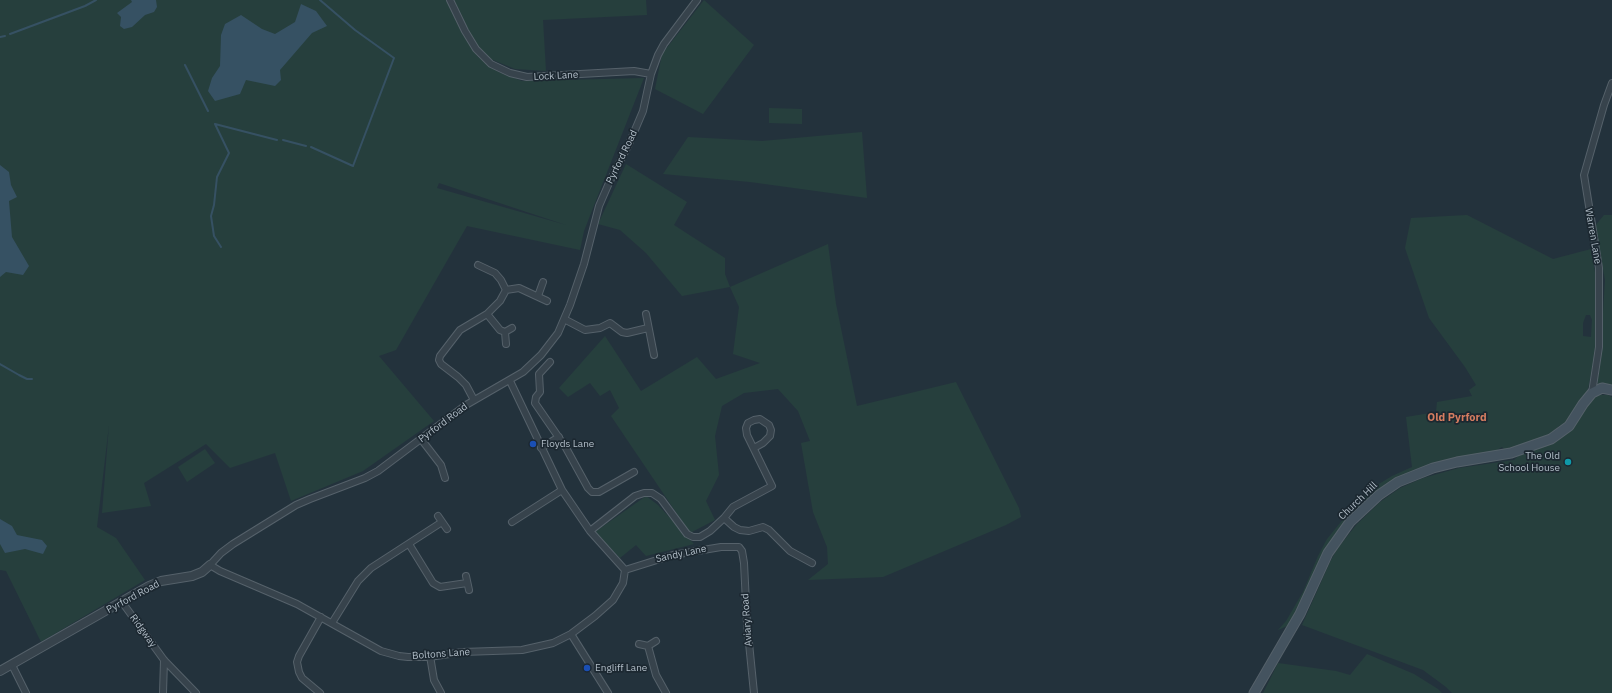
<!DOCTYPE html>
<html>
<head>
<meta charset="utf-8">
<style>
  body { margin:0 }
  canvas { display:block; background:#23323c }
</style>
</head>
<body>
<canvas width="1612" height="693"></canvas>
<script>
const context = document.querySelector('canvas').getContext('2d');
context.lineJoin = 'round';
function paint(path, color) { context.fillStyle = color; context.fill(path, 'evenodd'); }
const toPath = rows => new Path2D(rows.map(r => 'M' + r).join(''));
function stroke(path, color, width, dash) { context.strokeStyle = color; context.lineWidth = width; context.lineCap = dash ? 'butt' : 'round'; context.setLineDash(dash || []); context.stroke(path); }
function drawText(font, color, halo, rows, align = 'center') {
  context.font = font + ' "IBM Plex Sans",sans-serif'; context.lineWidth = 3.5; context.setLineDash([]); context.textBaseline = 'middle'; context.strokeStyle = halo; context.fillStyle = color; for (const [text, x, y, turn = 0] of rows) {
    context.save(); context.translate(x, y); context.rotate((+turn || 0) * Math.PI / 180); context.textAlign = isNaN(turn) ? turn : align; if (halo) context.strokeText(text, 0, 0); context.fillText(text, 0, 0); context.restore();
  }
}
paint(toPath([
  [0,0,447,0,463,35,478,57,499,72,522,81,644,78,584,231,580,250,467,226,396,350,379,356,434,421,363,471,291,501,275,453,230,468,206,444,144,483,151,506,102,513,109,425,97,527,116,538,145,580,41,642,6,571,0,570],
  [439,183,566,225,437,188],
  [454,0,646,0,647,15,543,20,546,71,515,69,481,55],
  [704,0,754,45,703,114,655,89,662,54],
  [769,108,802,109,802,124,769,123],
  [862,132,867,198,750,182,663,174,688,137,762,141],
  [626,164,687,202,674,225,725,258,725,274,730,287,828,244,836,304,857,406,956,382,1019,508,1021,517,1006,525,883,577,808,580,828,564,827,547,813,512,801,443,810,441,798,411,778,389,744,393,722,406,715,436,719,475,706,501,715,520,690,533,611,416,619,408,610,390,600,396,590,383,568,397,559,388,605,336,641,391,697,357,716,379,760,363,733,354,739,307,730,287,682,296,646,253,620,230,598,224],
  [1467,215,1553,259,1591,249,1595,272,1597,312,1596,350,1588,389,1567,423,1559,426,1550,435,1512,449,1504,449,1502,447,1492,453,1415,472,1350,520,1292,624,1278,630,1286,621,1303,592,1318,556,1327,539,1358,501,1374,487,1392,476,1412,467,1406,417,1436,412,1437,402,1472,396,1469,390,1476,385,1465,367,1429,318,1405,248,1411,218],
  [1586,315,1590,315,1592,320,1591,337,1583,336,1583,323],
  [1604,215,1612,215,1612,389,1597,389,1601,345,1605,280,1595,226],
  [1600,395,1608,395,1612,397,1612,693,1452,693,1446,687,1423,670,1302,625,1330,562,1337,549,1357,524,1380,502,1400,488,1423,478,1459,468,1514,460,1521,453,1556,440,1565,435,1592,398],
  [205,449,215,463,187,482,178,467],
  [646,496,658,505,694,544,646,556,636,545,620,558,595,532],
  [1367,654,1414,674,1438,689,1442,693,1263,693,1278,663,1336,671,1350,675]
]), '#263f3d');
paint(toPath([
  [131,0,156,0,157,7,154,12,145,15,132,27,124,29,120,26,121,17,117,13,132,2],
  [301,4,316,11,327,26,312,33,280,70,281,80,275,86,246,80,240,94,215,101,208,91,212,78,220,66,221,35,225,24,241,15,262,29,275,34,295,22],
  [0,165,9,172,11,185,17,197,9,201,12,237,29,266,23,275,6,272,0,277],
  [0,519,12,526,17,535,42,540,47,546,43,554,25,549,5,553,0,544]
]), '#365163');
stroke(toPath([
  [10,34,85,6,96,0],
  [0,37,5,36],
  [185,65,208,111],
  [215,124,229,153,217,177,214,205,211,216,214,236,221,247],
  [215,124,277,140],
  [283,140,306,146],
  [311,147,353,166,394,58,355,30,320,0],
  [0,364,19,375,27,379,32,379]
]), '#365163', 2);
const minor = toPath([
  [450,0,465,31,476,49,491,64,510,73,527,77,634,71,651,74],
  [478,265,495,273,501,280,506,290,519,288,547,301],
  [538,296,543,282],
  [487,314,500,330,505,332],
  [646,314,654,355],
  [564,319,585,330,600,328,610,323,622,332,627,333,648,328],
  [506,344,505,332,512,328],
  [550,362,539,374,540,392,536,397,535,403,566,448,588,488,592,492,599,492,634,472],
  [510,381,562,490,590,531,625,570,623,583,613,600,595,616,571,634,553,643,522,650,463,652,429,657,408,657,399,656,381,651,297,604,220,571,210,565,221,553,233,544,296,505,310,499,365,478,378,471,466,405,523,372,541,355,558,333,570,305,584,264,599,206,609,183,629,144,643,111,651,74,658,55,664,44,697,0],
  [1592,393,1599,347,1599,268,1584,175,1604,105,1612,83],
  [474,400,466,385,458,377,441,364,439,360,440,356,460,330,487,314,500,301,506,290],
  [421,439,441,465,445,478],
  [541,448,559,437],
  [438,516,447,529],
  [724,518,734,527,740,530,749,531,763,527,769,530,790,551,812,563],
  [512,522,562,490],
  [590,531,635,496,644,493,652,493,661,499,687,534,693,537,700,537,710,531,724,518,733,507,772,486,747,435,746,428,748,423,754,420,760,419,769,425,771,430,770,436,763,443,754,448],
  [409,544,433,583,440,587,467,583],
  [625,570,673,555,721,547,739,547,742,551,744,563,747,623,754,693],
  [466,576,469,590],
  [122,602,164,660,196,693],
  [332,623,358,581,371,568,442,522],
  [571,634,608,693],
  [639,644,648,646,656,641],
  [648,646,656,675,666,693],
  [430,656,434,680,441,693],
  [12,665,26,693],
  [163,693,164,660],
  [320,693,302,678,299,672,297,662,299,656,321,617]
]);
const tertiary = toPath([
  [0,671,149,586,161,581,192,576,202,572,210,565]
]);
const secondary = toPath([
  [1254,693,1300,614,1328,553,1350,522,1379,495,1398,482,1433,468,1457,462,1511,453,1551,439,1569,426,1583,404,1592,393,1602,388,1612,390]
]);
stroke(minor, '#55616a', 8);
stroke(tertiary, '#55616a', 10);
stroke(secondary, '#55616a', 11);
stroke(minor, '#37434c', 6);
stroke(tertiary, '#37434c', 8);
stroke(secondary, '#44535f', 9);
for (const [x, y, r, color] of [
  [533,444,4,"#1a4fb4"],
  [1568,462,4,"#0f9aa8"],
  [587,668,4,"#1a4fb4"]
]) { const dot = new Path2D(); dot.arc(x, y, r, 0, 2 * Math.PI); context.fillStyle = color; context.fill(dot); stroke(dot, '#1c2831', 1.5); }
drawText('10px', '#b2bec8', '#1c2831', [
  ["Lock Lane",556,76,-3],
  ["Pyrford Road",622,157,-64],
  ["Warren Lane",1593,236,80],
  ["Pyrford Road",443,423,-37],
  ["Church Hill",1358,501,-44],
  ["Sandy Lane",681,554,-12],
  ["Pyrford Road",133,597,-28],
  ["Aviary Road",747,620,-94],
  ["Ridgway",143,631,54],
  ["Boltons Lane",441,654,-4]
]);
drawText('10px', '#b2bec8', '#1c2831', [
  ["Floyds Lane",541,444],
  ["The Old",1560,456,"right"],
  ["School House",1560,468,"right"],
  ["Engliff Lane",595,668]
], 'left');
drawText('bold 11px', '#d57d60', '#1c2831', [
  ["Old Pyrford",1457,418]
]);
</script>
</body>
</html>
